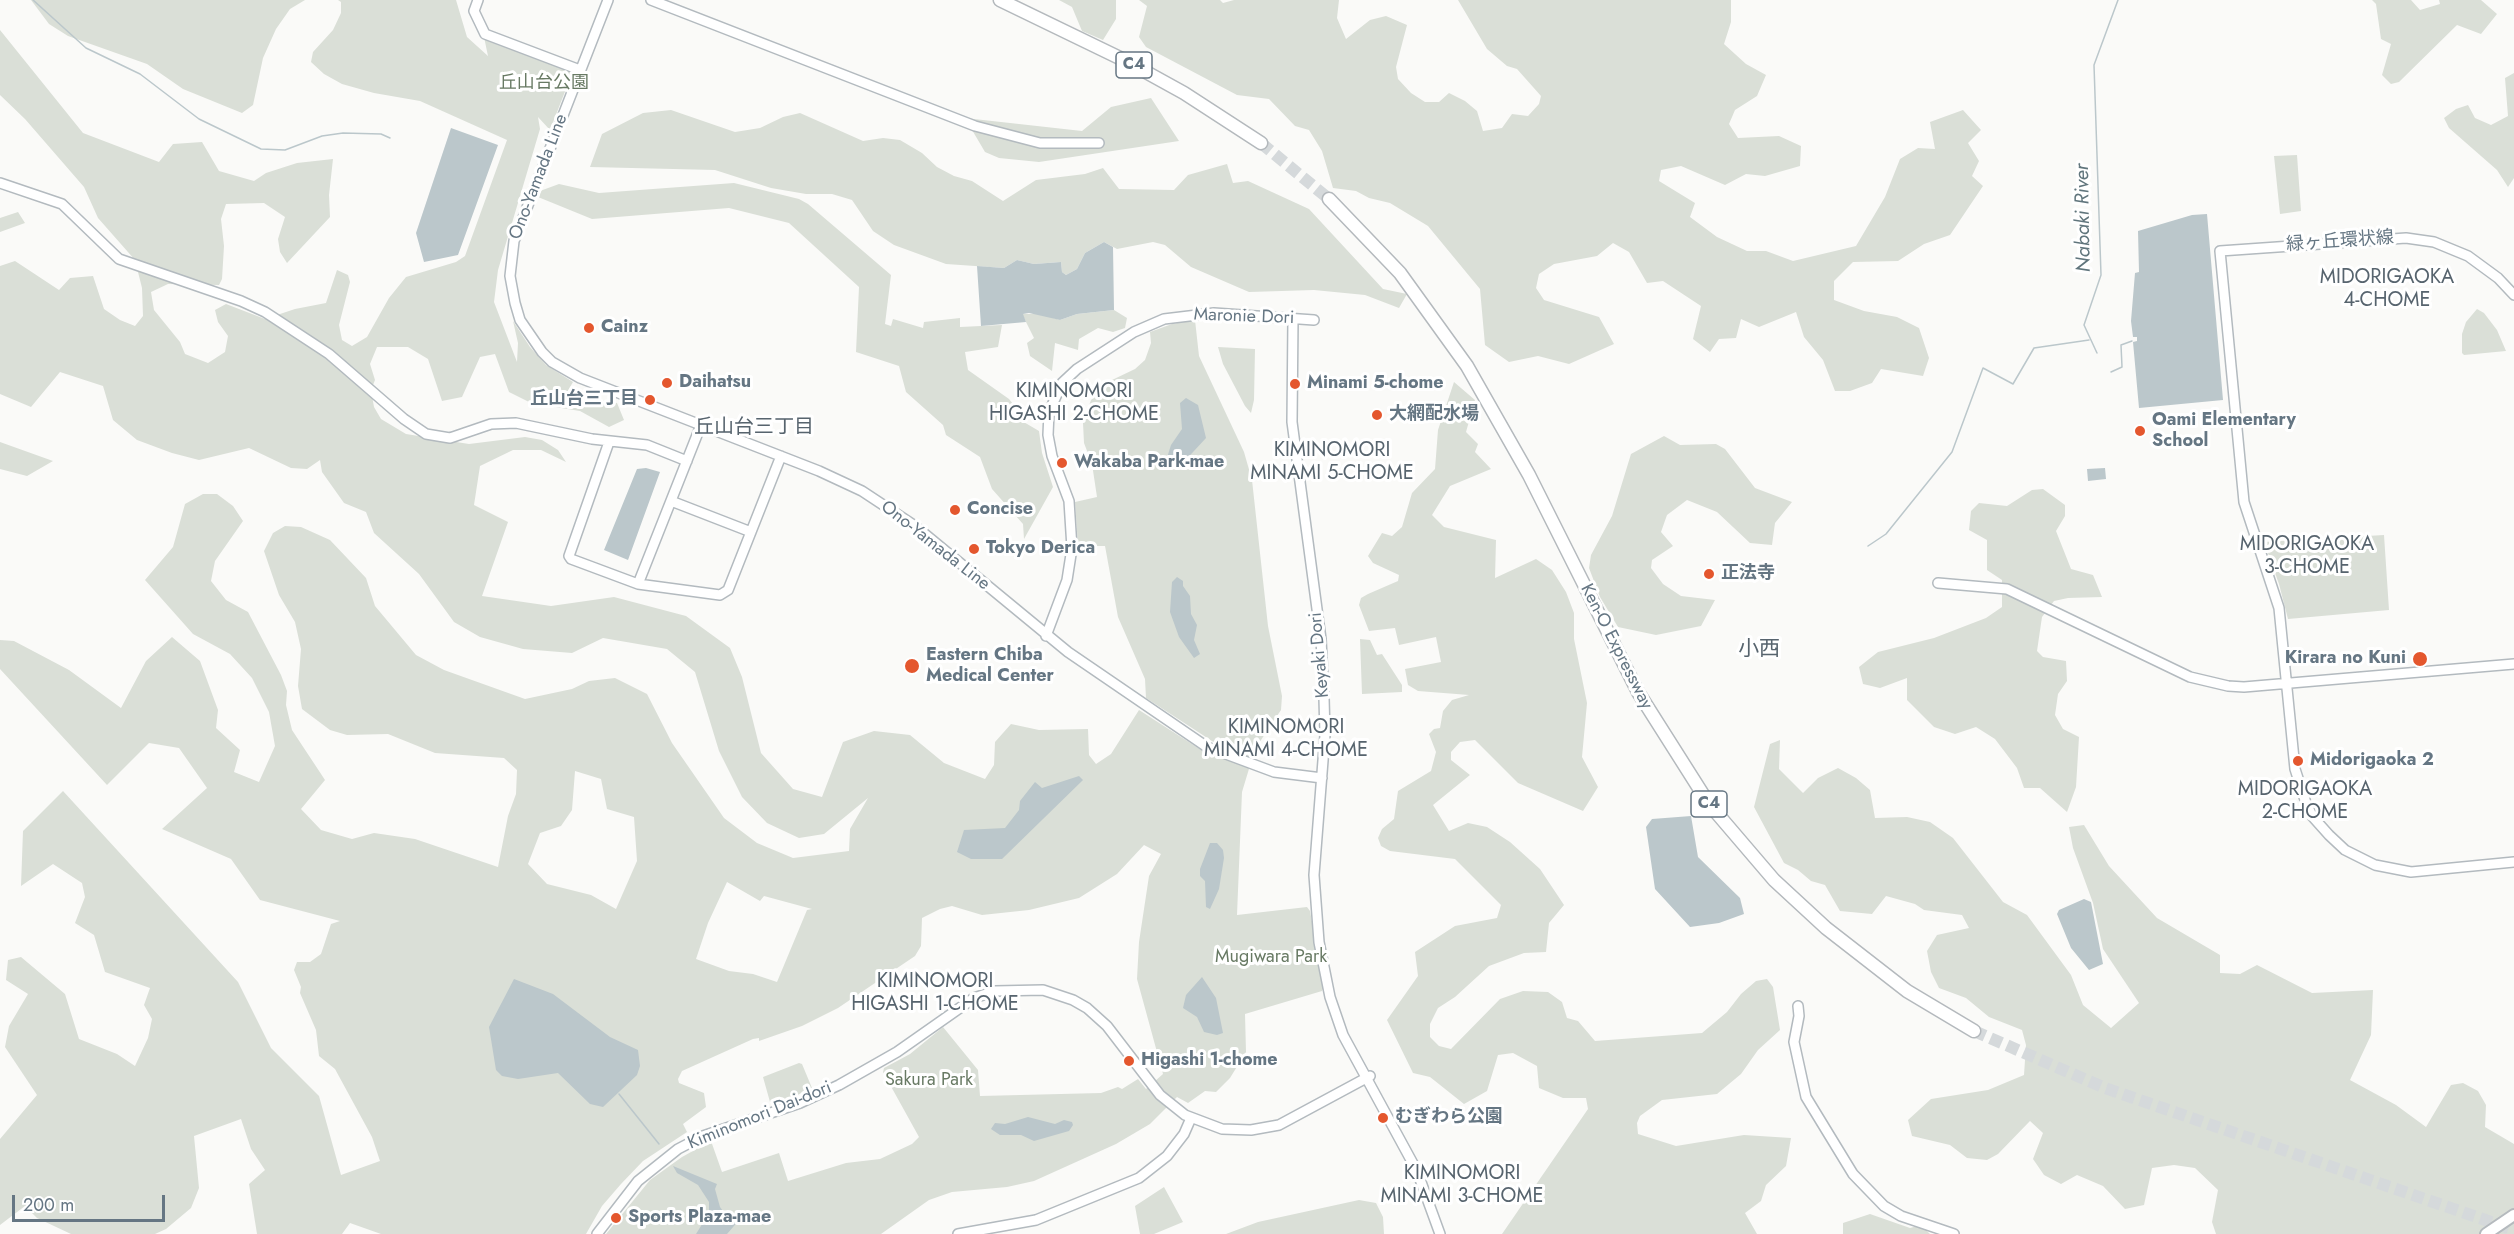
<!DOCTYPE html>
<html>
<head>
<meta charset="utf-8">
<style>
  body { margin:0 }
  #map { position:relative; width:2514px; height:1234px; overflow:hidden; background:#fafaf8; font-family:Jost,sans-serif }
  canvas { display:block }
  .scale { position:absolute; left:12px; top:1195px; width:153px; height:27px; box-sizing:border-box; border:3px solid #657683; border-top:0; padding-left:8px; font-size:18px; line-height:21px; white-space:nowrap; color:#657683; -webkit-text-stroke:4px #fff; paint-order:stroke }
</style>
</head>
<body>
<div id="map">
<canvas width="2514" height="1234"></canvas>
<div class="scale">200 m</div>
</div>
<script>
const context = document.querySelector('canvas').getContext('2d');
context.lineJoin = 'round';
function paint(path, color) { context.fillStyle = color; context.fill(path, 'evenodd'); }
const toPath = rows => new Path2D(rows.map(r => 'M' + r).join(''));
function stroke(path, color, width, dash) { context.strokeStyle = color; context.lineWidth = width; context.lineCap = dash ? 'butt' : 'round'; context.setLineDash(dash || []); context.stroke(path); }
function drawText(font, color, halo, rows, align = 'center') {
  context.font = font + ' Jost,"Noto Sans JP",sans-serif'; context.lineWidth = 6; context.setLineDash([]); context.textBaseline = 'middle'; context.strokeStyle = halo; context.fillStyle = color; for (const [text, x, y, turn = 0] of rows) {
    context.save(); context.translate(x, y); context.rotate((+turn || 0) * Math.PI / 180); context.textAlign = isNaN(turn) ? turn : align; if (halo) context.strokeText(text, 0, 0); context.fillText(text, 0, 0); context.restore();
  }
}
paint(toPath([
  [31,0,305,0,290,9,276,29,263,58,253,105,242,113,183,89,147,64,68,36,49,24],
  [338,0,456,0,467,37,488,56,484,37,573,71,550,130,538,117,540,129,498,270,494,302,517,362,518,343,513,321,530,347,546,365,573,382,566,394,617,403,624,420,609,427,580,411,531,403,509,392,495,354,480,357,462,397,442,401,428,359,408,347,377,347,370,364,375,380,371,390,374,407,381,419,406,434,469,444,525,437,542,440,558,450,566,462,541,450,513,450,480,466,474,505,508,522,482,596,551,606,614,597,686,616,730,648,742,677,761,753,793,789,822,797,843,742,874,731,910,735,944,763,985,779,994,765,995,742,1011,724,1039,730,1088,729,1089,755,1096,764,1111,754,1139,710,1209,755,1215,743,1146,698,1145,679,1118,617,1105,546,1078,546,1075,502,1097,497,1092,464,1084,443,1083,423,1091,400,1112,380,1135,369,1145,360,1151,343,1150,332,1172,324,1195,320,1199,356,1244,452,1252,480,1268,626,1282,696,1281,710,1255,749,1242,792,1237,915,1307,907,1310,911,1324,986,1322,991,1245,1014,1246,1052,1230,1078,1216,1092,1205,1091,1188,1103,1177,1097,1150,1124,1116,1144,1034,1181,1007,1187,952,1192,929,1200,881,1234,606,1234,650,1180,682,1157,711,1141,722,1172,779,1153,788,1181,846,1163,880,1159,912,1144,919,1137,883,1072,884,1068,910,1054,943,1027,978,1070,980,1096,1101,1093,1118,1087,1122,1089,1138,1079,1146,1089,1163,1074,1137,979,1139,942,1149,876,1161,854,1144,845,1117,874,1079,898,1029,910,982,915,952,906,940,909,922,918,921,946,915,956,838,1008,802,1026,759,1041,759,1038,753,1039,682,1071,678,1079,679,1083,704,1093,706,1107,683,1124,687,1132,643,1161,621,1184,602,1206,586,1234,381,1234,350,1223,342,1234,257,1234,249,1184,265,1170,251,1149,241,1119,194,1136,199,1188,191,1208,166,1229,155,1234,71,1234,37,1218,25,1206,0,1225,0,1139,37,1095,5,1047,9,1026,28,994,6,980,8,960,21,957,65,994,79,1039,117,1054,135,1066,148,1038,152,1019,144,1005,150,988,105,972,94,935,75,923,85,897,82,883,53,864,21,886,23,831,63,791,238,982,271,1048,319,1096,341,1175,380,1161,372,1137,335,1069,319,1056,316,1030,300,993,301,987,294,970,297,962,310,962,321,954,331,924,340,921,260,900,231,859,162,829,207,788,179,748,149,743,107,785,0,669,0,640,14,641,69,670,121,708,146,661,172,637,200,661,218,710,216,728,240,750,234,772,259,782,275,746,269,712,252,678,230,654,193,634,145,580,173,547,185,504,203,494,217,494,233,506,243,521,215,561,211,581,226,600,248,612,281,675,287,691,286,705,292,730,325,780,301,809,321,830,352,839,374,833,415,839,498,867,508,816,516,794,517,770,504,758,435,753,388,734,347,735,330,730,302,709,298,686,301,649,295,622,279,595,264,551,273,533,285,526,301,527,330,540,366,578,375,606,416,655,444,670,525,699,572,689,589,681,615,678,647,694,672,743,724,818,757,843,793,858,849,851,850,829,868,798,824,834,799,838,767,823,742,797,719,751,695,672,667,649,603,638,572,653,523,649,480,637,454,622,419,574,374,533,366,512,344,503,322,472,320,460,307,469,291,468,249,448,199,460,172,453,137,440,113,420,103,386,60,372,31,407,0,394,0,266,15,261,59,290,70,278,93,276,104,309,120,320,135,326,143,316,142,288,135,260,98,218,84,187,25,119,0,95,0,30,83,133,159,162,173,144,202,142,219,171,254,181,266,173,297,163,333,159,329,195,330,217,287,263,280,252,278,239,285,217,264,203,226,204,221,219,224,246,222,279,219,285,168,284,151,292,154,310,180,342,185,354,208,363,225,352,228,336,218,322,215,310,226,304,265,319,295,309,326,303,337,270,348,275,350,282,339,325,342,340,352,346,367,337,389,298,406,277,456,262,465,256,507,140,420,101,374,93,342,84,324,74,311,62,313,52,333,30,341,13,341,2],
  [575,771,601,779,607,809,634,817,637,861,616,909,591,895,547,884,528,864,540,833,561,826,572,810],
  [727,882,760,901,764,896,812,909,807,910,777,982,753,974,729,971,696,959,708,923],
  [1059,0,1116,0,1116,19,1103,40,1082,31,1072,7],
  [1139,0,1220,0,1223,3,1234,0,1339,0,1337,18,1346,39,1370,20,1386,16,1407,25,1396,67,1398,79,1411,93,1425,102,1439,102,1449,93,1465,101,1477,111,1483,131,1502,128,1512,114,1528,116,1539,104,1541,96,1517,69,1507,66,1487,49,1458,0,1731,0,1731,22,1724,44,1746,64,1766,75,1757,96,1735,110,1729,124,1738,138,1779,136,1801,146,1800,166,1765,176,1746,174,1725,185,1681,166,1661,170,1659,181,1695,203,1690,217,1717,237,1747,251,1766,251,1793,261,1856,246,1885,197,1900,159,1918,148,1935,149,1930,122,1963,110,1981,130,1968,143,1979,161,1972,176,1983,186,1950,235,1924,244,1898,261,1853,262,1834,281,1834,300,1864,311,1897,317,1919,328,1929,358,1923,376,1881,369,1872,383,1850,391,1835,391,1823,360,1804,337,1796,312,1759,327,1741,319,1736,338,1719,339,1710,352,1693,339,1701,306,1663,281,1647,283,1629,252,1613,243,1597,256,1554,264,1539,274,1536,288,1544,300,1599,317,1614,344,1569,364,1538,356,1509,362,1485,345,1480,289,1428,226,1390,203,1369,198,1356,191,1333,188,1322,151,1309,130,1295,126,1269,99,1237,95,1146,47,1139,37,1147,6],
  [2372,0,2411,0,2420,10,2440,4,2439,0,2481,0,2497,14,2481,34,2457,25,2399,82,2391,84,2382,75,2391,44,2381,39,2376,4],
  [2514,73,2514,178,2508,187,2497,170,2449,128,2444,118,2456,109,2468,105,2475,118,2491,125,2508,116,2505,78],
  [1151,98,1179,141,1039,162,999,158,985,152,965,118,1082,131,1111,107],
  [671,110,735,132,760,128,783,117,800,113,863,141,883,138,900,140,922,153,937,167,954,176,972,181,1003,201,1036,180,1085,174,1103,168,1119,189,1174,190,1188,175,1227,164,1233,183,1248,181,1309,209,1383,289,1407,294,1399,308,1365,295,1314,290,1249,292,1191,267,1165,245,1153,242,1117,249,1104,242,1085,253,1077,269,1066,275,1062,272,1061,262,1034,264,1017,260,1004,268,946,264,894,245,873,231,852,200,832,194,806,194,771,188,715,170,590,167,602,134,643,113],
  [2297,155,2301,211,2280,214,2274,156],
  [734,183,799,199,808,204,891,275,885,324,891,326,893,319,923,328,924,322,960,318,960,327,1002,325,998,347,965,352,968,370,1009,399,1021,414,1022,421,1039,431,1042,453,1053,487,1024,539,1023,524,992,489,980,457,946,435,943,425,906,392,899,366,856,352,859,287,789,223,729,208,592,219,538,197,540,191,559,184,599,193],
  [18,212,25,223,0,232,0,218],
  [2477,309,2484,313,2497,330,2506,351,2464,355,2462,353,2462,334,2466,322],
  [1114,310,1127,318,1125,328,1113,332,1098,328,1079,339,1078,350,1055,343,1052,371,1030,356,1027,343,1034,338,1022,314,1040,314,1060,320,1077,314],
  [1218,347,1255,349,1254,400,1251,413,1245,406,1223,364],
  [1454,382,1475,400,1466,432,1478,444,1475,452,1491,469,1450,486,1432,515,1444,527,1496,540,1495,578,1536,559,1552,570,1566,592,1574,613,1574,639,1587,703,1582,757,1598,787,1583,811,1518,783,1475,740,1460,742,1451,752,1451,760,1470,775,1433,805,1449,831,1468,823,1487,827,1510,842,1540,869,1564,905,1549,923,1546,952,1524,953,1489,966,1455,997,1438,1008,1430,1024,1430,1037,1439,1046,1451,1049,1500,999,1523,991,1548,992,1562,1002,1567,1018,1578,1021,1595,1041,1702,1033,1727,1012,1741,994,1756,981,1767,979,1773,987,1780,1030,1758,1050,1741,1074,1717,1094,1662,1100,1640,1116,1637,1123,1638,1134,1676,1146,1744,1135,1791,1138,1786,1166,1766,1185,1761,1201,1745,1213,1757,1234,1502,1234,1588,1109,1586,1098,1563,1098,1539,1088,1537,1066,1513,1053,1498,1055,1487,1091,1464,1104,1430,1077,1413,1073,1387,1020,1418,976,1415,952,1455,926,1497,918,1501,905,1455,859,1390,851,1381,846,1378,838,1382,829,1394,819,1398,791,1431,771,1436,752,1429,734,1434,729,1440,728,1443,711,1452,700,1469,695,1418,691,1408,685,1405,669,1441,662,1436,637,1399,645,1395,628,1369,631,1359,605,1361,598,1368,594,1398,581,1399,575,1373,563,1368,556,1382,533,1392,536,1402,527,1412,493,1435,469,1438,430],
  [1664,436,1680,445,1716,444,1725,449,1755,488,1792,502,1775,523,1772,545,1750,543,1717,512,1687,500,1667,515,1661,532,1673,546,1652,560,1651,568,1663,584,1681,596,1715,600,1701,626,1656,635,1618,627,1600,597,1589,568,1591,555,1612,516,1631,454],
  [0,442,53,461,27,476,0,469],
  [2043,489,2065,505,2065,516,2056,531,2071,569,2093,575,2102,597,2068,598,2054,601,2042,617,2037,651,2043,657,2066,661,2067,681,2058,694,2055,715,2063,729,2079,737,2076,787,2067,812,2040,788,2024,788,2017,768,1995,739,1976,727,1955,734,1934,727,1907,700,1907,678,1880,688,1863,684,1859,667,1878,652,1934,638,1986,618,2002,607,2002,580,1987,570,1987,540,1969,530,1971,511,1979,503,2007,506,2032,490],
  [2384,535,2389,610,2288,619,2279,584,2264,542],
  [1360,639,1370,640,1377,655,1382,654,1402,685,1402,692,1362,694],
  [1780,740,1779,769,1803,793,1818,778,1838,768,1856,778,1870,790,1875,818,1907,817,1930,822,1953,838,2003,902,2027,915,2071,975,2083,1005,2111,1028,2139,1003,2103,949,2093,903,2073,848,2069,827,2084,825,2109,866,2157,918,2220,955,2220,973,2240,974,2257,965,2312,993,2373,990,2371,1035,2350,1080,2396,1105,2426,1127,2451,1085,2463,1083,2478,1091,2486,1105,2485,1127,2514,1144,2514,1234,2216,1234,2212,1222,2218,1190,2195,1168,2174,1165,2152,1168,2144,1205,2125,1209,2103,1186,2077,1175,2061,1184,2044,1175,2033,1159,2043,1133,2030,1121,1998,1154,1987,1160,1967,1158,1950,1145,1912,1136,1908,1120,1931,1099,1988,1090,2024,1075,2026,1045,2022,1030,1989,1017,1966,998,1939,988,1931,972,1927,951,1937,935,1969,928,1962,915,1924,910,1915,904,1886,896,1872,914,1840,911,1825,885,1811,881,1798,870,1784,863,1754,807,1770,744],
  [799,1063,802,1064,812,1088,787,1100,770,1102,763,1077],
  [1164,1187,1183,1222,1154,1234,1140,1234,1135,1206],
  [1359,1200,1376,1203,1383,1217,1384,1234,1226,1234,1258,1222],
  [1870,1214,1910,1228,1921,1225,1930,1234,1843,1234,1843,1223]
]), '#dadfd7');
paint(toPath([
  [451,128,498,145,458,255,424,262,416,233],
  [2207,214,2223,400,2139,408,2133,342,2137,341,2137,337,2133,337,2131,321,2135,273,2139,272,2138,231,2192,215],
  [1104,242,1113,247,1114,310,1077,314,1060,320,1029,313,1023,314,1026,322,981,326,977,266,1004,268,1017,260,1034,264,1061,262,1062,272,1066,275,1077,269,1085,253],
  [1186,398,1198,405,1206,438,1181,465,1169,470,1165,464,1171,445,1182,429,1180,403],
  [646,468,660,472,628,560,604,550,637,469],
  [2105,468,2106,479,2088,481,2087,469],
  [1177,577,1183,581,1183,586,1190,596,1191,614,1197,625,1194,640,1200,654,1194,658,1179,637,1170,612,1172,582],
  [1079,776,1083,780,1002,859,971,859,957,852,964,830,1005,828,1019,810,1020,801,1035,782,1042,788],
  [1691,816,1698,857,1740,898,1744,914,1719,923,1690,927,1655,889,1646,827,1652,819],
  [1210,843,1217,843,1223,850,1224,858,1219,889,1210,909,1206,907,1205,881,1200,876,1200,869],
  [2084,899,2091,902,2103,964,2089,970,2071,948,2057,914,2059,910],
  [1202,977,1216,998,1223,1033,1217,1035,1204,1032,1197,1017,1183,1008,1186,995],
  [514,979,553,994,610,1037,638,1050,640,1066,637,1075,603,1107,590,1104,558,1073,518,1079,502,1076,496,1070,489,1027],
  [1028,1117,1055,1124,1064,1120,1072,1122,1073,1125,1069,1131,1034,1141,1021,1135,1000,1135,991,1129,995,1123,1005,1124],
  [673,1166,717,1184,715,1189,720,1207,728,1218,730,1220,740,1219,727,1234,696,1234,709,1213,709,1202,698,1185,677,1173]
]), '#bbc7cb');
stroke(toPath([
  [33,0,86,48,140,74,199,119,261,149,285,150,322,136,343,133,381,134,390,138],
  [2097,353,2084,325,2101,275,2094,65,2118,0],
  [2111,372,2122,367,2121,345,2132,341],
  [1868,546,1886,534,1952,452,1983,368,2013,384,2034,348,2089,340],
  [619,1094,659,1144]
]), '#bbc7cb', 1.5);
stroke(toPath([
  [1261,143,1329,199],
  [1974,1031,2105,1088,2514,1230]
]), '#d5d9db', 12, [12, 6]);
const secondary = toPath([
  [478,0,474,11,485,34,580,70],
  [608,0,514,241,510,276,515,303,520,320,542,352,552,362,580,378,819,471,862,491,915,526,1068,652,1207,747,1274,772,1322,778],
  [651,0,975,126,1040,143,1099,143],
  [0,183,62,204,119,259,241,301,265,312,329,354,404,419,426,434,450,438,491,424,516,423,592,439,647,445,687,461],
  [2514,295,2498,278,2468,256,2434,242,2406,238,2220,251,2244,502,2279,608,2295,769,2306,803,2312,816,2329,835,2345,850,2375,865,2411,872,2514,862],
  [1293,319,1292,422,1321,639,1324,698,1325,735,1314,875,1319,942,1330,997,1343,1035,1417,1171,1440,1234],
  [609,442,569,556,571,559,638,584,720,595,728,590,781,456],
  [671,501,751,532],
  [1938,583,2007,589,2190,677,2228,686,2244,687,2514,664],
  [638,584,701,425],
  [1046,636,1067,580,1072,548,1069,501,1052,456,1048,435,1049,412,1062,383,1077,369,1134,332,1164,319,1214,313,1314,320],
  [1798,1006,1799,1016,1794,1042,1806,1097,1853,1174,1884,1206,1901,1216,1954,1234],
  [597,1234,638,1181,678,1149,703,1136,800,1103,839,1085,897,1052,974,998,995,991,1043,990,1073,1000,1087,1008,1107,1026,1160,1095,1185,1115,1222,1129,1251,1130,1279,1125,1370,1076],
  [958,1234,1036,1220,1139,1178,1167,1156,1184,1134,1191,1118]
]);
const primary = toPath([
  [2486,1234,2514,1215]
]);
const highway = toPath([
  [1000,0,1126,61,1184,93,1261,143],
  [1329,199,1400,273,1467,366,1529,475,1638,692,1709,804,1774,880,1826,928,1907,991,1974,1031]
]);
stroke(secondary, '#b3babf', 12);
stroke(primary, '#b5babe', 14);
stroke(highway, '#b4b9bd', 15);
stroke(secondary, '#fff', 9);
stroke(primary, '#fff', 10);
stroke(highway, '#fff', 12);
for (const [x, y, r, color] of [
  [589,328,6,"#e4572e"],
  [667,383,6,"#e4572e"],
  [1295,384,6,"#e4572e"],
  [650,400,6,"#e4572e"],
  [1377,415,6,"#e4572e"],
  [2140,431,6,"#e4572e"],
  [1062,463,6,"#e4572e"],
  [955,510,6,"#e4572e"],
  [974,549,6,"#e4572e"],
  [1709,574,6,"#e4572e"],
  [2420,659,8,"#e4572e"],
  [912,666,8,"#e4572e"],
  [2298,761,6,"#e4572e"],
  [1129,1061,6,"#e4572e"],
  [1383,1118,6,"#e4572e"],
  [616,1218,6,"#e4572e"]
]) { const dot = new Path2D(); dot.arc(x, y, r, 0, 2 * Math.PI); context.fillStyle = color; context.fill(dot); stroke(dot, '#fff', 2); }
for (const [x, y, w] of [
  [1134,65,36],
  [1709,804,36]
]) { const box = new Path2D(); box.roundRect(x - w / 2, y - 13, w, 26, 4.5); context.fillStyle = '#fff'; context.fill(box); stroke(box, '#657683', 1.5); }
drawText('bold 16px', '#657683', null, [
  ["C4",1134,65],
  ["C4",1709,804]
]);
drawText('18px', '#687a64', '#fff', [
  ["丘山台公園",544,84],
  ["Mugiwara Park",1271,958],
  ["Sakura Park",929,1081]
]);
drawText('18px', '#657683', '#fff', [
  ["Ono-Yamada Line",539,177,-69],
  ["緑ヶ丘環状線",2340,242,-4],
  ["Maronie Dori",1244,317,2],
  ["Ono-Yamada Line",935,546,38],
  ["Ken-O Expressway",1616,647,63],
  ["Keyaki Dori",1320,655,-95],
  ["Kiminomori Dai-dori",760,1116,-22]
]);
drawText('bold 18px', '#657683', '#fff', [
  ["Cainz",601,328],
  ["Daihatsu",679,383],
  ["Minami 5-chome",1307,384],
  ["丘山台三丁目",638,400,"right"],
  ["大網配水場",1389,415],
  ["Oami Elementary",2152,421],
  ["School",2152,442],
  ["Wakaba Park-mae",1074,463],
  ["Concise",967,510],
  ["Tokyo Derica",986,549],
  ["正法寺",1721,574],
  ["Eastern Chiba",926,656],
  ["Medical Center",926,677],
  ["Kirara no Kuni",2406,659,"right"],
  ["Midorigaoka 2",2310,761],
  ["Higashi 1-chome",1141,1061],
  ["むぎわら公園",1395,1118],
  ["Sports Plaza-mae",628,1218]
], 'left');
drawText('italic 20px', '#60757c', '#fff', [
  ["Nabaki River",2084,218,-91]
]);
drawText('20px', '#57646e', '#fff', [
  ["MIDORIGAOKA",2387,278],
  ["4-CHOME",2387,301],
  ["KIMINOMORI",1074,392],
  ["HIGASHI 2-CHOME",1074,415],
  ["丘山台三丁目",754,428],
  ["KIMINOMORI",1332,451],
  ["MINAMI 5-CHOME",1332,474],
  ["MIDORIGAOKA",2307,545],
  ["3-CHOME",2307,568],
  ["KIMINOMORI",1286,728],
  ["MINAMI 4-CHOME",1286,751],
  ["MIDORIGAOKA",2305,790],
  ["2-CHOME",2305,813],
  ["KIMINOMORI",935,982],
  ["HIGASHI 1-CHOME",935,1005],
  ["KIMINOMORI",1462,1174],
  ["MINAMI 3-CHOME",1462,1197]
]);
drawText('21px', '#57646e', '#fff', [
  ["小西",1759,650]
]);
</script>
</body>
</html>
